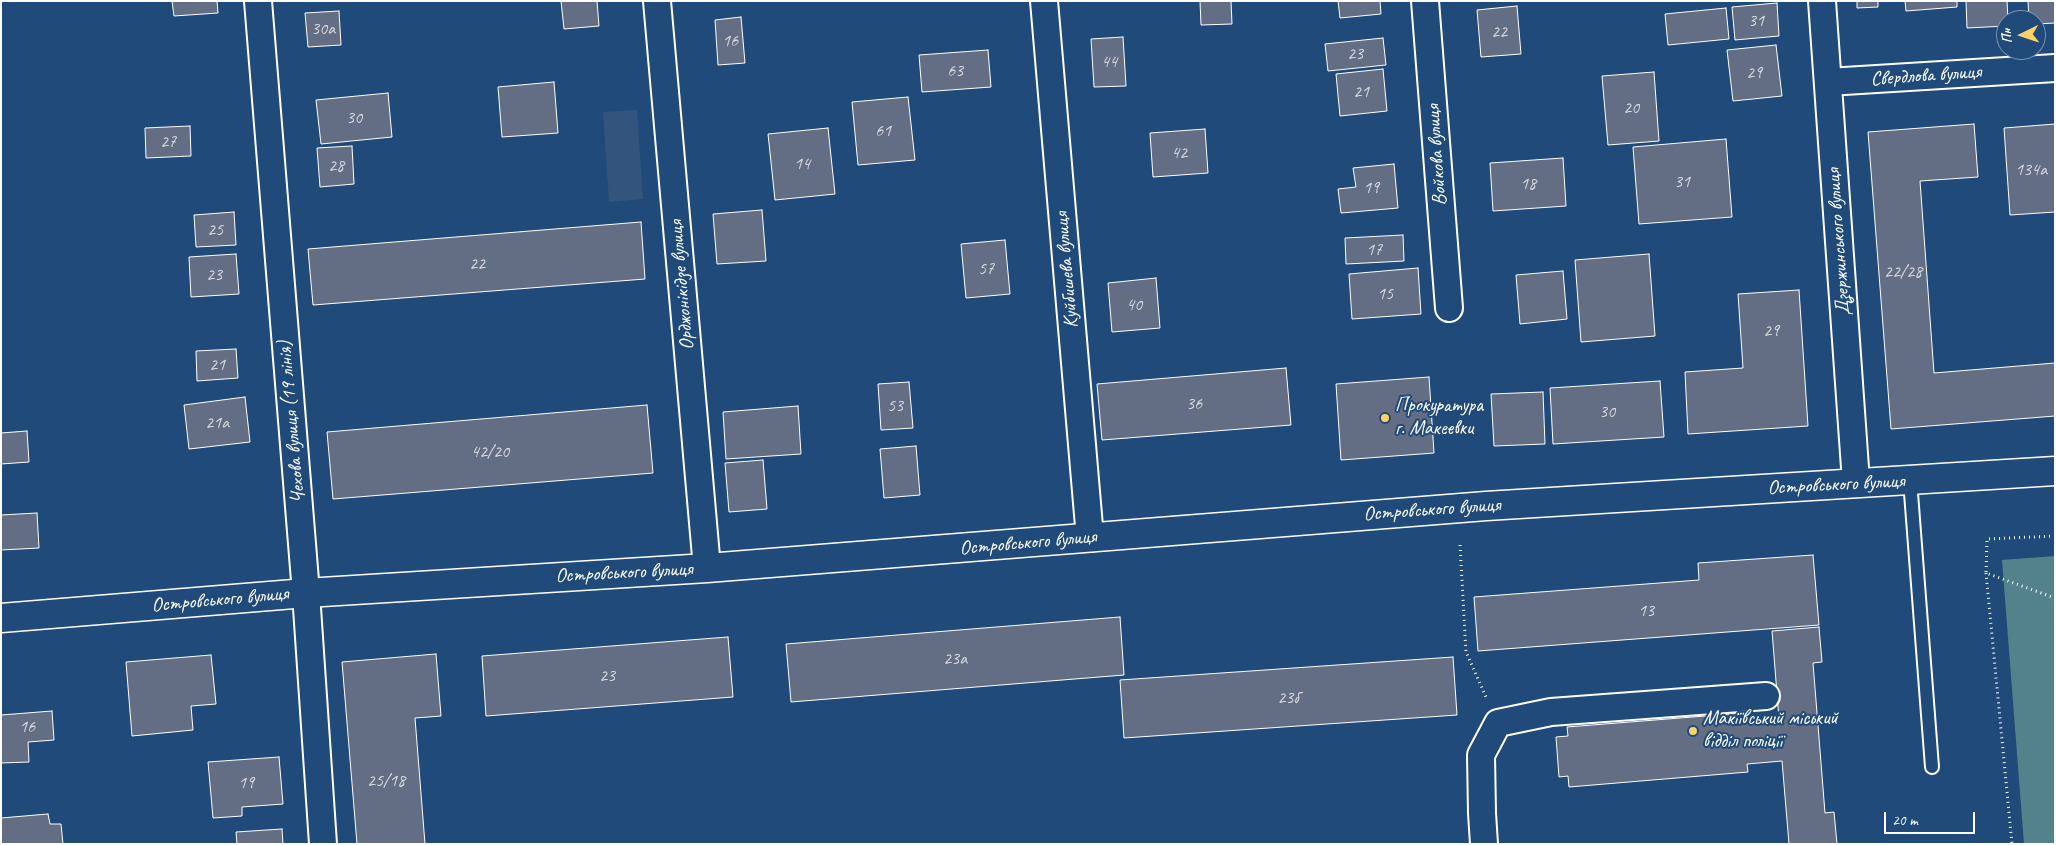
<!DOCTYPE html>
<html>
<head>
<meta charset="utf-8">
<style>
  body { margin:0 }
  #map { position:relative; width:2056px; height:845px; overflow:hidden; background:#1f4a7a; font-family:Caveat,sans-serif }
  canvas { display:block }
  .frame { position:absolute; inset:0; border:2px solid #fff; pointer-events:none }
  .north { position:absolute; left:1996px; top:10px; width:50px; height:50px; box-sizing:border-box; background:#1f4a7a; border:1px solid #7992af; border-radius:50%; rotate:266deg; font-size:14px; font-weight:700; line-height:20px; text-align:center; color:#fff }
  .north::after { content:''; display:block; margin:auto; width:18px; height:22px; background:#ffd166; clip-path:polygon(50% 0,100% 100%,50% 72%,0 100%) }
  .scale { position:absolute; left:1884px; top:812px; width:91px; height:22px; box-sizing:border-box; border:2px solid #fff; border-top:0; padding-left:6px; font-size:15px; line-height:18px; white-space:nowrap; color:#fff; -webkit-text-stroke:4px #1f4a7a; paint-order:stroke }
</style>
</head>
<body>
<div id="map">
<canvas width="2056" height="845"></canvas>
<div class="frame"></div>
<div class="north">Пн</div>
<div class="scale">20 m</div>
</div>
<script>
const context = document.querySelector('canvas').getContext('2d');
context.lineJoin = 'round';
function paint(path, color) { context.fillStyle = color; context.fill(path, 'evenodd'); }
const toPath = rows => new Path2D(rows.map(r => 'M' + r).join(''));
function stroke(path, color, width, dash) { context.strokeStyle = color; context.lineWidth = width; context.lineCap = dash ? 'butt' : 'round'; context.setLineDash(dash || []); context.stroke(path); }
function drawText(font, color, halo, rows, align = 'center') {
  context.font = font + ' Caveat,sans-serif'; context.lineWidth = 4; context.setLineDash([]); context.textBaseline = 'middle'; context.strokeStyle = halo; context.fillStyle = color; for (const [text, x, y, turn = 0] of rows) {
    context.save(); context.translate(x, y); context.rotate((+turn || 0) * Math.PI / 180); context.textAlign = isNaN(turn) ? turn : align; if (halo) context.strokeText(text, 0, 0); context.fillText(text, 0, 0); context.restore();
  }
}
paint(toPath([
  [637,110,643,199,609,202,603,112]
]), '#33547d');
paint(toPath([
  [2055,556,2055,844,2024,844,2002,560]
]), '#54828b');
const building = toPath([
  [172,1,217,1,218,13,174,16,172,1],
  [561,1,597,1,599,26,564,29,561,1],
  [1200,1,1231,1,1232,24,1201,25,1200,1],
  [1338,1,1380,1,1381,14,1340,18,1338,1],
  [1857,1,1878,1,1878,7,1857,8,1857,1],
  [1905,1,1957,1,1957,7,1906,11,1905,1],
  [1966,1,2007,1,2008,20,2006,20,2006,26,1967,28,1966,1],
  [2028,1,2055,1,2055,23,2036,24,2036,20,2029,20,2028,1],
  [1777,3,1779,36,1735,40,1732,7,1777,3],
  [1517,6,1521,54,1481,57,1477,10,1517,6],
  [1726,8,1729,39,1668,45,1665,14,1726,8],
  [339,11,341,45,308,47,305,13,339,11],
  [741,17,745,63,718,65,715,20,741,17],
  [1123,37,1126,86,1094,87,1091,39,1123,37],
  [1383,38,1386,65,1328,71,1325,44,1383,38],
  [1776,45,1782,96,1733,101,1727,50,1776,45],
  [988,50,991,87,922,92,919,55,988,50],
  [1383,69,1387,111,1340,116,1336,74,1383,69],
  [1654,72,1659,141,1608,145,1602,76,1654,72],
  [554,82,558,133,502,137,498,87,554,82],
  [388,93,392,137,321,144,316,100,388,93],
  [908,97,915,160,858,165,852,102,908,97],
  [1974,124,1978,177,1920,181,1934,373,2055,363,2055,416,1891,429,1868,132,1974,124],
  [2055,124,2055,212,2010,215,2004,128,2055,124],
  [190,126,191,156,146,158,145,128,190,126],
  [828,128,835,194,775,200,768,134,828,128],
  [1205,129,1208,173,1153,177,1150,133,1205,129],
  [1726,139,1732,217,1639,224,1633,147,1726,139],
  [352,146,354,184,320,187,317,148,352,146],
  [1563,158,1566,206,1493,211,1490,163,1563,158],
  [1394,164,1398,208,1341,213,1338,189,1356,187,1353,168,1394,164],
  [762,210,766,261,717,264,713,214,762,210],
  [234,212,236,245,196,247,194,215,234,212],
  [641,222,645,279,313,305,308,249,641,222],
  [1403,235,1404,261,1346,264,1345,238,1403,235],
  [1005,240,1010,294,966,298,961,244,1005,240],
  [236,254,239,294,191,297,189,257,236,254],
  [1649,254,1655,336,1581,342,1575,260,1649,254],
  [1418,268,1421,314,1352,319,1349,274,1418,268],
  [1563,271,1567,319,1520,324,1516,275,1563,271],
  [1156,278,1160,328,1112,332,1108,283,1156,278],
  [1799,290,1808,426,1688,434,1685,372,1743,368,1738,294,1799,290],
  [236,349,238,378,197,381,196,351,236,349],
  [1286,368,1291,425,1102,440,1097,384,1286,368],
  [1429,377,1434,453,1341,460,1336,384,1429,377],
  [1660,381,1664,437,1553,444,1550,388,1660,381],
  [909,382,913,428,881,430,878,384,909,382],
  [1543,392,1545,444,1494,446,1491,394,1543,392],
  [245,397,250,442,189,449,184,405,245,397],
  [647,405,653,473,333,499,327,432,647,405],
  [798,406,801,454,726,459,723,412,798,406],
  [27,431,29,462,1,464,1,433,27,431],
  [916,446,920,495,884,498,880,449,916,446],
  [763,460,767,509,729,512,725,463,763,460],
  [37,513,39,548,1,550,1,515,37,513],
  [1813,555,1819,625,1478,651,1474,597,1699,580,1698,563,1813,555],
  [1120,617,1124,675,791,702,786,644,1120,617],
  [1819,627,1822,662,1813,663,1825,813,1834,812,1837,844,1789,844,1782,761,1747,764,1748,772,1569,787,1568,776,1559,777,1556,737,1568,736,1567,727,1743,713,1743,722,1779,719,1772,631,1819,627],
  [728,637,733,697,486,716,482,656,728,637],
  [436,654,441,716,415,718,425,844,357,844,342,662,436,654],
  [211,655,216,704,191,706,193,730,132,736,126,662,211,655],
  [1453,657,1457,715,1124,738,1120,680,1453,657],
  [52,711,54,740,28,742,29,762,1,763,1,715,52,711],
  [279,757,283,804,242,807,242,816,213,818,208,762,279,757],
  [48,814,50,824,61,824,63,844,1,844,1,818,48,814],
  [282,829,283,844,237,844,236,832,282,829]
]);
paint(building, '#636d83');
stroke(building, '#fff', 1);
const service = toPath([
  [1910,480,1932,767]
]);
const minor = toPath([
  [258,1,306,593,323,844],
  [657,1,707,568],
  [1044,1,1090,538],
  [1425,1,1449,308],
  [1822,1,1856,482],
  [1828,82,2055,68],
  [1484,844,1482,813,1481,755,1498,723,1551,712,1766,696]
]);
const tertiary = toPath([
  [1,618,306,593,707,568,1486,506,2055,471]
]);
stroke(service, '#fff', 16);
stroke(minor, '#fff', 30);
stroke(tertiary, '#fff', 31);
stroke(toPath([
  [2055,536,1987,539,1986,573,2055,598],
  [1460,545,1466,652,1486,697],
  [1986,573,2012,844]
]), '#fff', 3, [1, 4]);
stroke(service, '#1f4a7a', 12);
stroke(minor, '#1f4a7a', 26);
stroke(tertiary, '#1f4a7a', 28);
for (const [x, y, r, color] of [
  [1385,418,5,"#ffd166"],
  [1693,731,5,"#ffd166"]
]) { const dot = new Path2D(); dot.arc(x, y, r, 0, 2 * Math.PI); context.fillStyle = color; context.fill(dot); stroke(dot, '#1f4a7a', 2); }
drawText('18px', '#d8dae0', null, [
  ["31",1756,21],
  ["30а",323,29],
  ["22",1499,32],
  ["16",730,41],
  ["23",1355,54],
  ["44",1109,62],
  ["63",955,71],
  ["29",1754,73],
  ["21",1361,92],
  ["20",1631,108],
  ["30",354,118],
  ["61",883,131],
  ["27",168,142],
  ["42",1179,153],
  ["14",802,164],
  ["28",336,166],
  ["134а",2031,170],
  ["31",1682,182],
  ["18",1528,184],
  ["19",1371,188],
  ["25",215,230],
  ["17",1374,250],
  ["22",477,264],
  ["57",986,269],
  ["22/28",1903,272],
  ["23",214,275],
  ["15",1385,294],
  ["40",1134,305],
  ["29",1771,331],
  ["21",217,365],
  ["36",1194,404],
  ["53",895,406],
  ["30",1607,412],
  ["21а",217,423],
  ["42/20",490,452],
  ["13",1646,611],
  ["23а",955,659],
  ["23",607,676],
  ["23б",1288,698],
  ["16",27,727],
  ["25/18",386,781],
  ["19",246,783]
]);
drawText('20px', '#fff', '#1f4a7a', [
  ["Свердлова вулиця",1926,76,-4],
  ["Войкова вулиця",1437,155,-94],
  ["Дзержинського вулиця",1839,242,-94],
  ["Куйбишева вулиця",1067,270,-95],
  ["Орджонікідзе вулиця",682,285,-95],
  ["Чехова вулиця (19 лiнiя)",292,422,-95],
  ["Островського вулиця",1836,485,-3],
  ["Островського вулиця",1432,510,-4],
  ["Островського вулиця",1028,543,-5],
  ["Островського вулиця",624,573,-3],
  ["Островського вулиця",220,600,-5]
]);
drawText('20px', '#fff', '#1f4a7a', [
  ["Прокуратура",1395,406],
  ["г. Макеевки",1395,429],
  ["Макіївський міський",1703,719],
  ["відділ поліції",1703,742]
], 'left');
</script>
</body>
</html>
